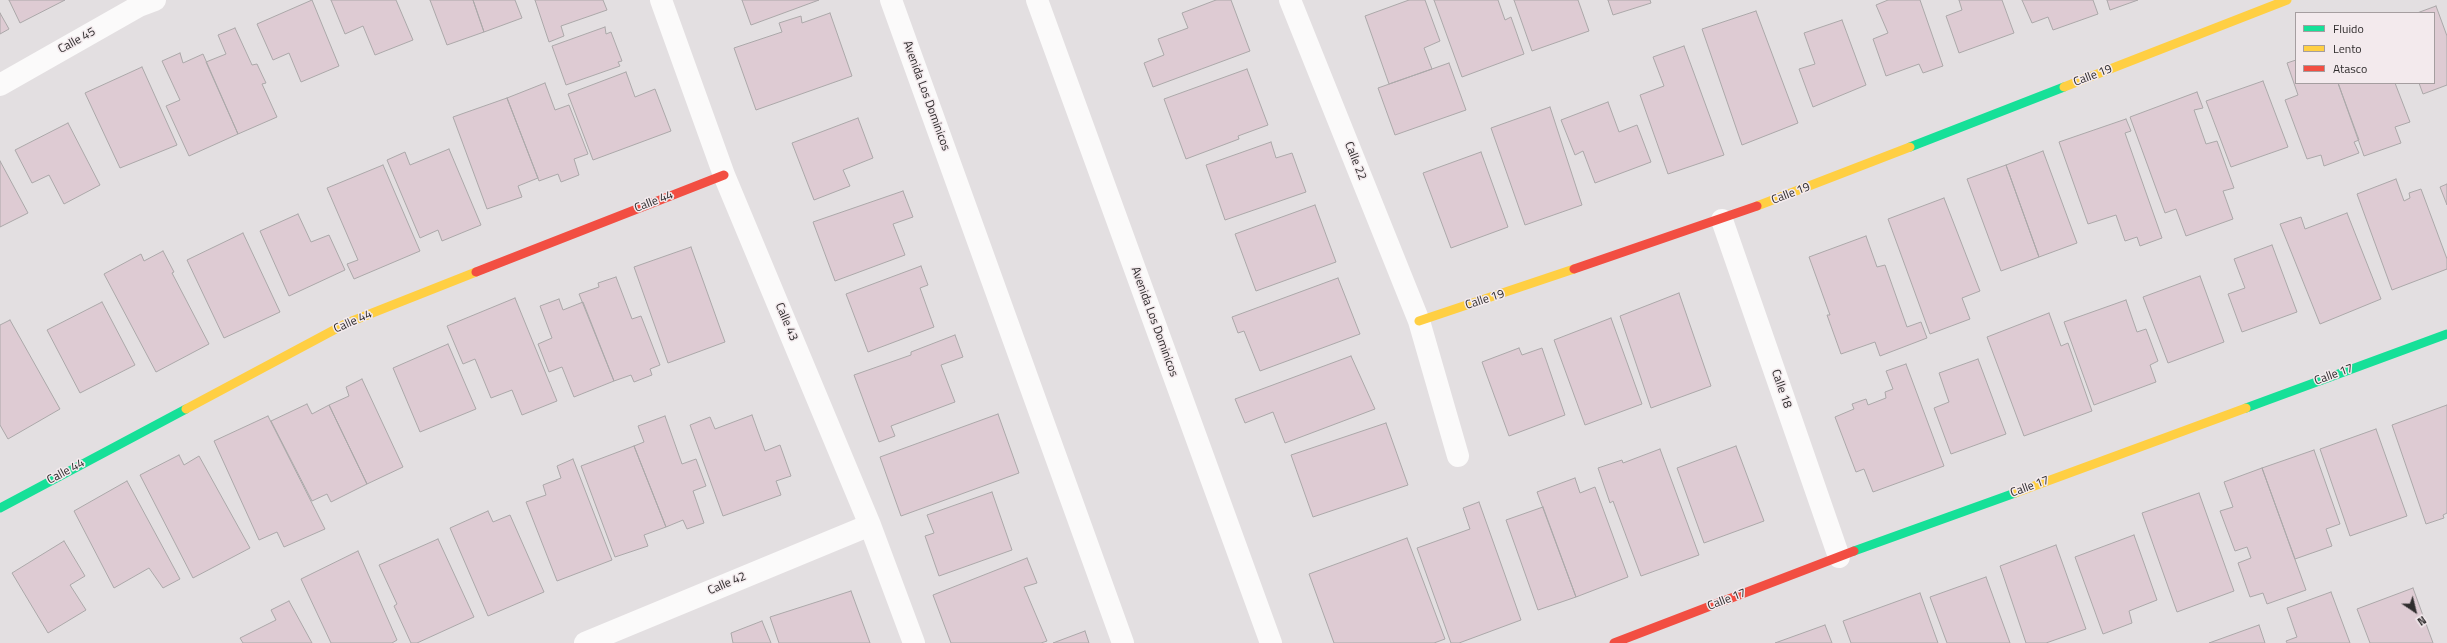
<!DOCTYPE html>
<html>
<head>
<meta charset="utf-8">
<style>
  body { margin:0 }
  #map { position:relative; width:2447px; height:643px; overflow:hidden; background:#e3dfe1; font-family:"Titillium Web",sans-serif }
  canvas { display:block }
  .legend { position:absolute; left:2295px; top:12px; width:140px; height:72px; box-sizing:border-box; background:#f3eaed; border:1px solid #a59ea0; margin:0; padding:5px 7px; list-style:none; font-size:12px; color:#2f2c2d }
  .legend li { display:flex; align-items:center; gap:8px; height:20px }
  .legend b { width:20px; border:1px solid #a59ea0 }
  .north { position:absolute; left:2395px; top:591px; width:40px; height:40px; -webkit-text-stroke:3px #f3eaed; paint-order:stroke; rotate:145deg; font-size:11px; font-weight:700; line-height:16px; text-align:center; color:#2f2c2d }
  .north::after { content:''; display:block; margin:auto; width:14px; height:18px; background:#2f2c2d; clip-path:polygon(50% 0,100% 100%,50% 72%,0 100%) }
</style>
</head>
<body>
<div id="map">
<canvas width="2447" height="643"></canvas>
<ul class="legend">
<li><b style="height:5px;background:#16e098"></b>Fluido</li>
<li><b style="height:5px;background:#ffcf43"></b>Lento</li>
<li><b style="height:5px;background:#f24e42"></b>Atasco</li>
</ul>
<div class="north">N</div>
</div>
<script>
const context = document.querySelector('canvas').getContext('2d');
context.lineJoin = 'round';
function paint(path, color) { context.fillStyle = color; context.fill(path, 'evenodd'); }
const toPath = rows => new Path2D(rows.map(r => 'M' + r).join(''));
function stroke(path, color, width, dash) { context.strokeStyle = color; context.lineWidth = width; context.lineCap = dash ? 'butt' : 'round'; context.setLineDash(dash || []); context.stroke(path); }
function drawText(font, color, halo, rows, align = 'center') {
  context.font = font + ' "Titillium Web",sans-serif'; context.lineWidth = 3; context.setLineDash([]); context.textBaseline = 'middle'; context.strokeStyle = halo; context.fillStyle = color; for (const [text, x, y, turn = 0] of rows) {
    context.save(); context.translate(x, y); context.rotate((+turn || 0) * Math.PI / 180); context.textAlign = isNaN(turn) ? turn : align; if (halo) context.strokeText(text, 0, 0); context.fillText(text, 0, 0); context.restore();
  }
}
const building = toPath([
  [9,0,65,0,20,23,9,0],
  [312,0,339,66,301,82,289,53,273,60,257,24,312,0],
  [331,0,396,0,413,40,375,55,363,26,345,34,331,0],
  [430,0,473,0,484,32,447,45,430,0],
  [473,0,515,0,522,18,484,32,473,0],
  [535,0,603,0,607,10,561,26,564,36,549,42,535,0],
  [742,0,819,0,751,25,742,0],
  [1216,0,1231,0,1250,51,1153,87,1144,63,1164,55,1158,39,1188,28,1182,13,1216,0],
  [1409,0,1425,0,1440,41,1424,48,1432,69,1389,84,1365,16,1409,0],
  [1434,0,1498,0,1505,20,1511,17,1524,54,1462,77,1434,0],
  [1514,0,1578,0,1589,31,1532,51,1514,0],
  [1608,0,1650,0,1651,3,1613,15,1608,0],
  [1888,0,1920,0,1943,66,1923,73,1919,64,1886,76,1873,39,1888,33,1876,5,1888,0],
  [1959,0,2002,0,2014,33,1959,53,1946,16,1962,10,1959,0],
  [2022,0,2093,0,2098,14,2053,30,2048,17,2032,23,2022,0],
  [2107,0,2138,0,2110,10,2107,0],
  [2436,6,2447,36,2447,85,2423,94,2419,83,2434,83,2434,13,2417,13,2436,6],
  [1756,11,1798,123,1742,145,1702,29,1756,11],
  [0,13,9,29,0,34,0,13],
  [830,13,852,76,756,110,734,48,782,32,779,23,801,16,802,23,830,13],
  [1842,20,1866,85,1813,107,1799,69,1815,64,1804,33,1842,20],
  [605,27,606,34,611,32,622,61,618,62,620,66,566,85,552,46,605,27],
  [235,28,252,65,257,64,266,83,262,84,277,117,238,134,206,62,226,54,218,35,235,28],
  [1684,46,1724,155,1668,174,1640,95,1664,86,1653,57,1684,46],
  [180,53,183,63,203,54,238,134,189,156,166,106,180,100,162,61,180,53],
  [2296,60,2296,83,2338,83,2359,140,2354,142,2359,153,2324,166,2321,155,2307,159,2285,100,2298,95,2287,63,2296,60],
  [1449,63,1466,110,1395,135,1378,88,1449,63],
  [142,67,177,145,120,168,85,93,142,67],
  [1247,69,1268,125,1238,136,1239,139,1186,159,1164,99,1247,69],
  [626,72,635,97,655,89,671,131,593,160,568,94,626,72],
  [2263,81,2288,147,2231,167,2206,101,2263,81],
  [545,83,555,110,569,105,588,154,574,159,579,175,561,182,558,174,539,181,507,98,545,83],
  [2338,83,2395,83,2410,122,2395,127,2401,143,2364,156,2338,83],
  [2197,92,2203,108,2194,110,2206,144,2217,141,2234,188,2223,191,2233,219,2186,236,2176,209,2165,213,2130,117,2197,92],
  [507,98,538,178,518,186,522,197,487,209,453,117,507,98],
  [1608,102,1619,132,1637,125,1651,162,1595,183,1583,151,1575,155,1561,120,1608,102],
  [1550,107,1582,205,1525,225,1491,128,1550,107],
  [858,118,873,158,843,170,850,186,814,200,792,143,858,118],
  [2126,119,2131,131,2125,133,2162,238,2140,246,2137,237,2125,241,2116,215,2088,224,2059,142,2126,119],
  [68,123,100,185,64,204,49,175,32,183,15,150,68,123],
  [1271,142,1276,158,1292,153,1306,192,1225,220,1206,165,1271,142],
  [449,149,481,225,442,241,438,230,420,238,387,160,405,152,410,165,449,149],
  [2043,151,2077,243,2039,257,2006,165,2043,151],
  [1481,152,1508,227,1451,248,1423,173,1481,152],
  [0,161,28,213,0,227,0,161],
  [383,165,420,251,354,279,347,264,358,260,327,188,383,165],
  [2006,165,2039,257,2001,271,1967,179,2006,165],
  [2396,179,2404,201,2410,198,2409,193,2421,189,2447,259,2447,269,2392,290,2357,194,2396,179],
  [2447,184,2447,205,2440,187,2447,184],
  [903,191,913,217,893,224,905,255,835,281,813,222,903,191],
  [1944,198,1980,291,1962,298,1970,319,1930,334,1888,219,1944,198],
  [1315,205,1336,262,1256,291,1235,234,1315,205],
  [2347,213,2381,299,2320,324,2280,224,2301,217,2305,229,2347,213],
  [298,214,311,242,329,235,345,270,289,296,260,231,298,214],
  [243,233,280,312,224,338,187,260,243,233],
  [1866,236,1877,267,1885,265,1907,327,1921,322,1927,338,1880,356,1875,342,1841,354,1827,315,1830,315,1809,257,1866,236],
  [2272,245,2297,312,2242,332,2228,294,2245,288,2234,259,2272,245],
  [691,247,725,342,668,363,634,267,691,247],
  [163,251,174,272,172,273,209,344,156,372,104,274,141,254,144,261,163,251],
  [921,266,928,285,920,288,934,327,868,352,846,294,921,266],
  [2200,276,2224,342,2168,363,2143,297,2200,276],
  [616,277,632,319,641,316,660,365,650,369,652,375,634,382,631,375,614,381,579,294,599,287,598,283,616,277],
  [1338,278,1360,334,1260,371,1244,331,1238,333,1232,317,1338,278],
  [1679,293,1711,386,1651,408,1620,316,1679,293],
  [515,298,557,401,522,415,512,390,491,398,475,359,463,364,447,326,515,298],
  [559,299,563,310,583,302,614,381,574,397,562,367,549,372,538,344,552,338,540,306,559,299],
  [2126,300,2137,332,2146,329,2158,361,2150,365,2156,382,2094,405,2064,322,2126,300],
  [102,302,135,365,80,393,47,330,102,302],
  [2049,313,2061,346,2068,343,2092,411,2024,436,1987,337,2049,313],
  [1611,318,1642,404,1585,425,1554,340,1611,318],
  [10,320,60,409,8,439,0,425,0,325,10,320],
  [955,335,963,357,941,365,955,402,891,426,895,436,879,442,854,375,911,355,911,352,955,335],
  [448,344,476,409,420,432,393,368,448,344],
  [1519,348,1522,355,1542,348,1565,415,1509,436,1482,362,1519,348],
  [1351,356,1375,409,1285,443,1273,412,1245,423,1235,399,1351,356],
  [1978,359,2006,434,1951,454,1934,408,1949,402,1939,373,1978,359],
  [1906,364,1944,466,1873,492,1864,469,1856,472,1835,417,1854,409,1852,404,1866,399,1868,405,1886,398,1885,392,1893,389,1886,371,1906,364],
  [362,379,403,467,367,484,329,405,349,396,346,387,362,379],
  [307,404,312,414,329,405,367,484,331,502,327,494,312,501,271,421,307,404],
  [2447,405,2447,513,2443,515,2444,518,2426,524,2392,425,2447,405],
  [998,414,1019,473,901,516,880,457,998,414],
  [752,415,765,451,780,445,791,476,776,481,781,495,723,516,690,425,710,417,715,429,752,415],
  [268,416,325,529,284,547,277,532,259,540,214,441,268,416],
  [665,416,682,464,696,459,706,486,693,491,704,523,687,529,683,520,666,527,634,446,644,442,638,426,665,416],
  [1386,423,1408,485,1313,517,1291,455,1386,423],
  [2376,429,2407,516,2350,536,2320,449,2376,429],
  [634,446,666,527,644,535,648,546,615,557,581,466,634,446],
  [1736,446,1764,521,1704,543,1677,468,1736,446],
  [1660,449,1699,555,1641,576,1613,501,1610,503,1598,468,1622,460,1623,463,1660,449],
  [2314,450,2340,524,2326,529,2332,546,2295,559,2262,468,2314,450],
  [179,455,184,465,199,456,250,548,193,578,140,475,179,455],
  [573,459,612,560,557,581,526,502,546,495,543,485,561,478,557,466,573,459],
  [2262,468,2306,590,2267,604,2263,593,2250,597,2238,563,2251,558,2247,547,2235,551,2220,511,2233,507,2224,482,2262,468],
  [1575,478,1580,493,1595,487,1628,577,1576,597,1537,492,1575,478],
  [127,481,180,579,163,588,149,568,114,588,74,511,127,481],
  [992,492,1012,550,939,576,925,536,934,533,927,515,992,492],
  [2199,493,2234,591,2177,612,2142,513,2199,493],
  [1479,502,1521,620,1459,643,1451,643,1417,548,1470,529,1463,508,1479,502],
  [1543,507,1576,597,1538,610,1506,520,1543,507],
  [488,511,493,522,510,515,544,592,488,616,450,528,488,511],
  [2134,535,2157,600,2129,611,2132,623,2103,634,2075,557,2134,535],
  [1407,538,1445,639,1434,643,1334,643,1309,574,1407,538],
  [438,539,474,617,417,643,411,643,394,606,397,604,379,565,438,539],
  [64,541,85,576,70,585,86,610,48,633,12,573,64,541],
  [2056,545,2086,629,2046,643,2026,643,2000,566,2056,545],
  [358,551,397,640,392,643,331,643,301,579,358,551],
  [1027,558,1037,583,1024,587,1047,641,1041,643,951,643,933,595,1027,558],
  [1986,577,2010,643,1947,643,1930,597,1986,577],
  [2413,588,2433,643,2370,643,2357,609,2413,588],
  [851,591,870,643,779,643,770,617,851,591],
  [2331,592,2350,643,2287,643,2286,641,2297,637,2287,608,2331,592],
  [1920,593,1938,643,1851,643,1843,621,1920,593],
  [289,601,312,643,243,643,240,638,276,620,271,610,289,601],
  [762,621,771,643,733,643,731,633,762,621],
  [1825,625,1832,643,1775,643,1825,625],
  [2259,625,2265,643,2209,643,2259,625],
  [1085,631,1089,643,1053,643,1085,631]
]);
paint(building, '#decbd3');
stroke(building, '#aba8a9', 1);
stroke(toPath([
  [661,0,724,175,870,525,914,643],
  [891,0,1123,643],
  [1037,0,1271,643],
  [1290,0,1419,321,1458,456],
  [0,85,139,6,155,0],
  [1722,220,1839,557],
  [585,643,870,525]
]), '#fbfafa', 22);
stroke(toPath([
  [1910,147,2064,87],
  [2246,408,2447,334],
  [0,508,186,409],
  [1854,551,2015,493]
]), '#16e098', 9);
stroke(toPath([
  [2064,87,2287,0],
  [1757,206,1910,147],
  [1419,321,1574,269],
  [186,409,347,323,476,272],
  [2015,493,2246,408]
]), '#ffcf43', 9);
stroke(toPath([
  [1574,269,1757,206],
  [476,272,724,175],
  [1614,643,1854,551]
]), '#f24e42', 9);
drawText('12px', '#2f2c2d', '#f3eaed', [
  ["Calle 45",77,41,-29],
  ["Calle 19",2093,76,-21],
  ["Avenida Los Dominicos",926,96,70],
  ["Calle 22",1355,161,68],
  ["Calle 19",1791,194,-21],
  ["Calle 44",654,202,-21],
  ["Calle 19",1485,300,-18],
  ["Calle 44",353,322,-24],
  ["Calle 43",786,322,67],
  ["Avenida Los Dominicos",1154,322,70],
  ["Calle 17",2334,375,-20],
  ["Calle 18",1781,389,71],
  ["Calle 44",66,472,-28],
  ["Calle 17",2030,487,-20],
  ["Calle 42",727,584,-23],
  ["Calle 17",1727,600,-21]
]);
</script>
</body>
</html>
